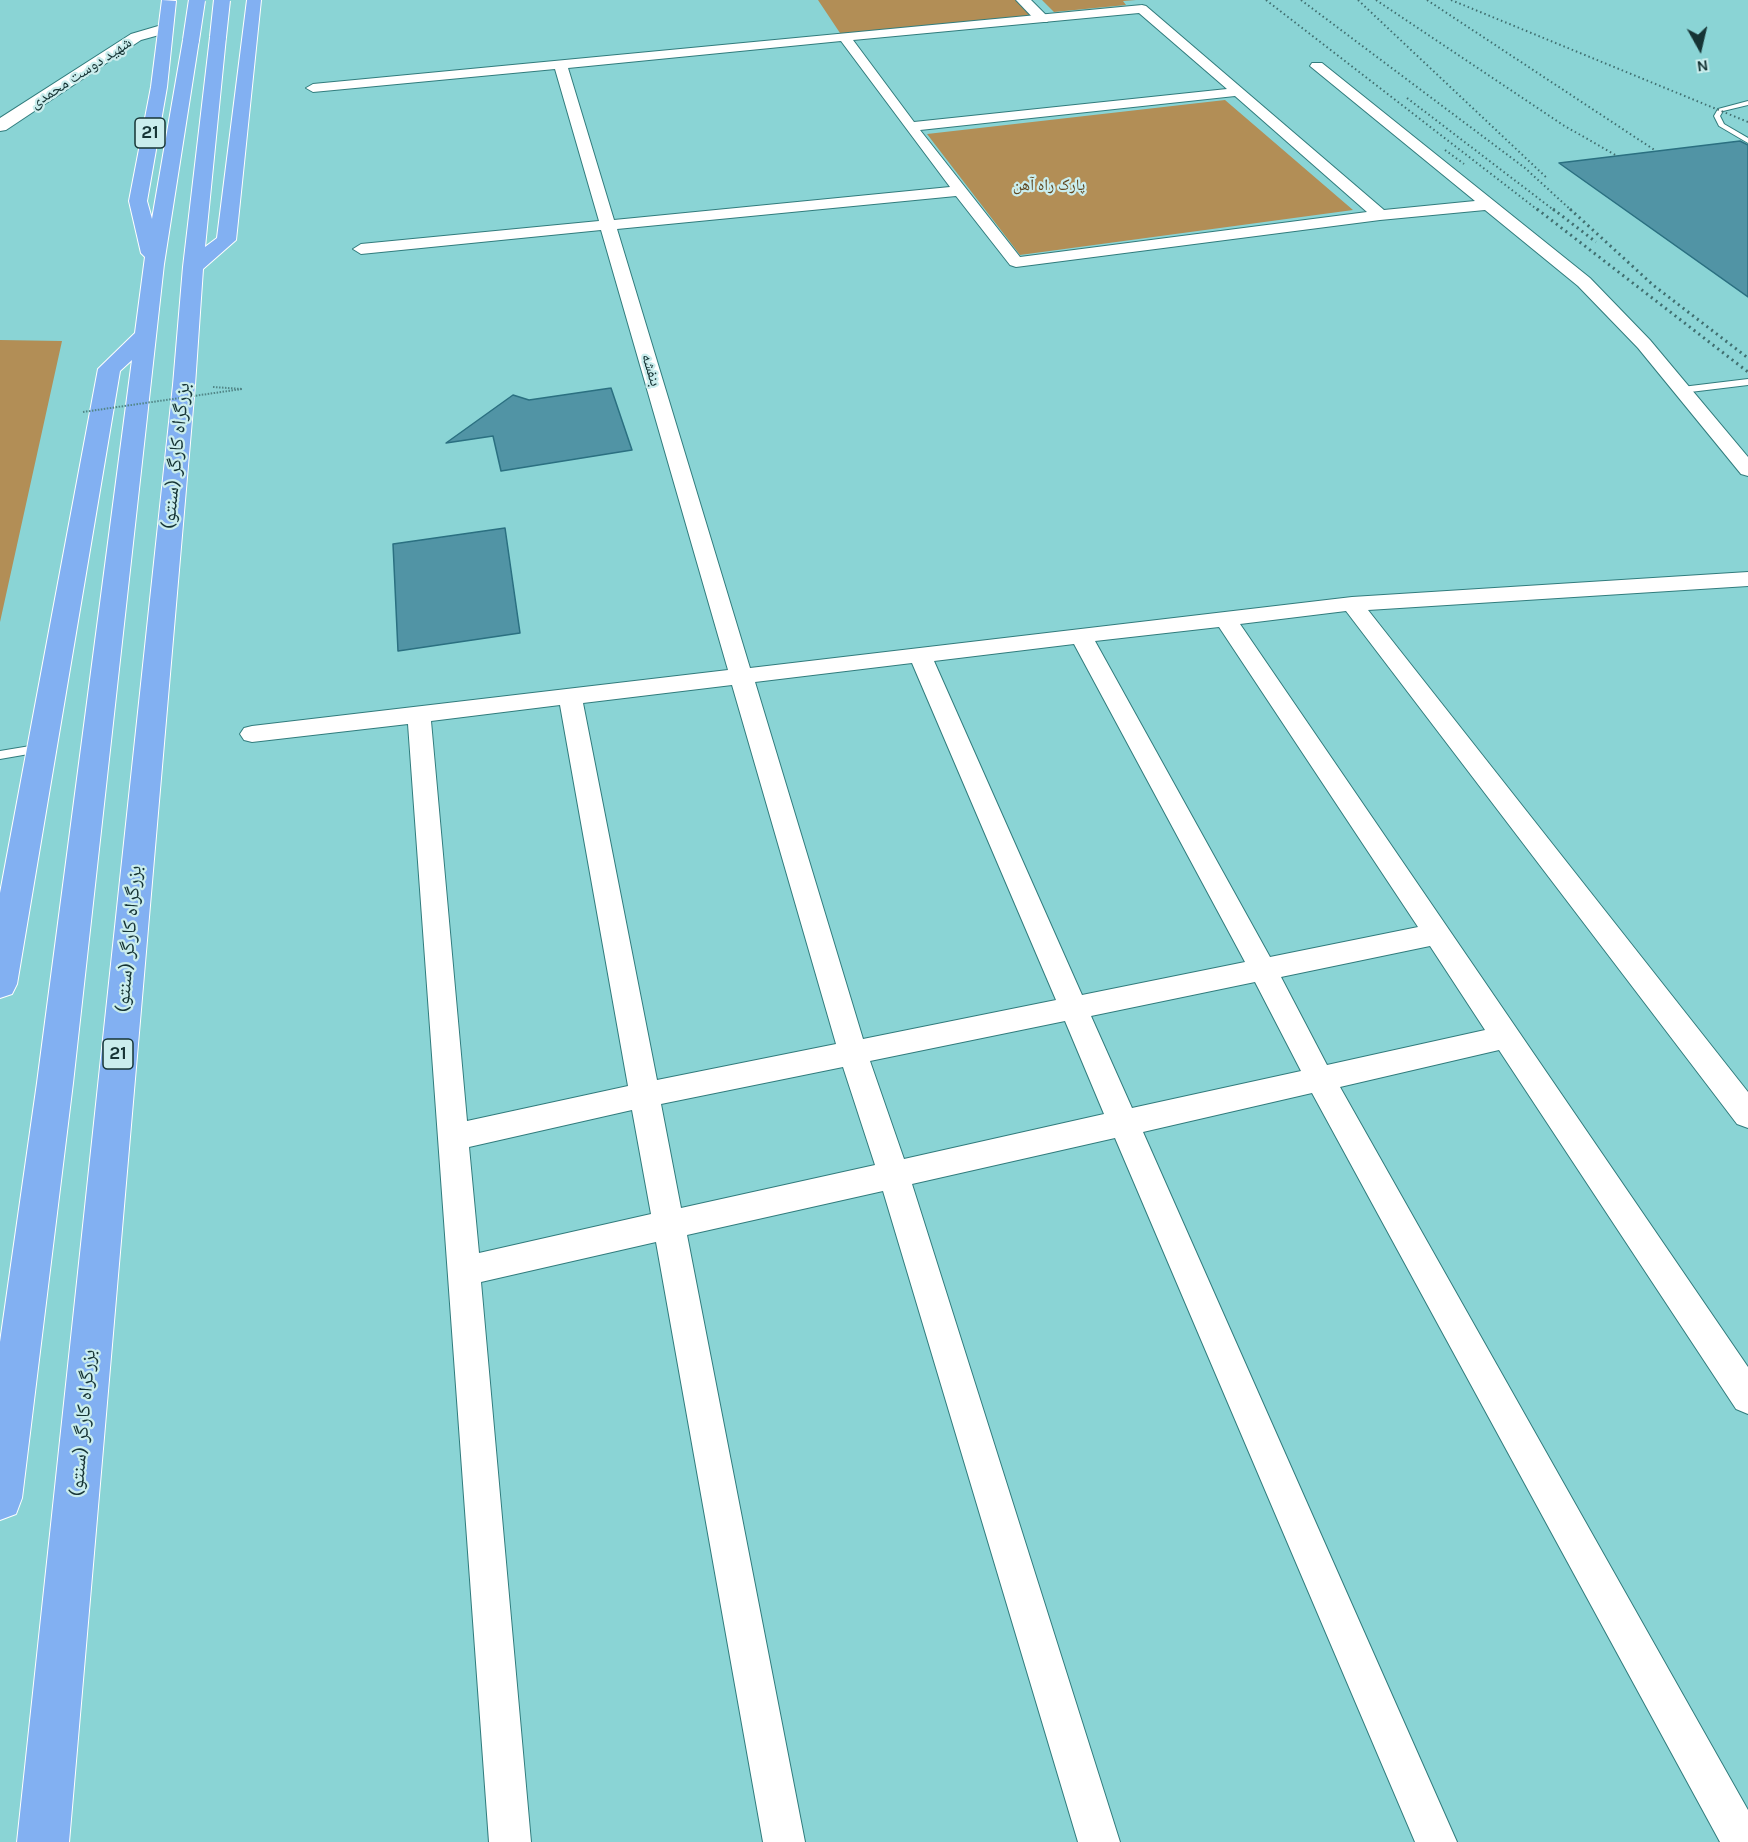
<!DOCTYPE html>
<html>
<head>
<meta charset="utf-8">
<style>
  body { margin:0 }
  #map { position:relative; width:1748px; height:1842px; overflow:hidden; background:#8ad4d5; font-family:Karla,sans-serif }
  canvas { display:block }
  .north { position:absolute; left:1670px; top:18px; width:60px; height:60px; -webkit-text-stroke:4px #caeded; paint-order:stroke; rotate:172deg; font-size:16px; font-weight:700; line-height:24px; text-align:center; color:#163435 }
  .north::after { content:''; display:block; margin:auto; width:21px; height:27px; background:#163435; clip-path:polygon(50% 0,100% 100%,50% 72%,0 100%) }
</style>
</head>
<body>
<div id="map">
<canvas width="1748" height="1842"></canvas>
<div class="north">N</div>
</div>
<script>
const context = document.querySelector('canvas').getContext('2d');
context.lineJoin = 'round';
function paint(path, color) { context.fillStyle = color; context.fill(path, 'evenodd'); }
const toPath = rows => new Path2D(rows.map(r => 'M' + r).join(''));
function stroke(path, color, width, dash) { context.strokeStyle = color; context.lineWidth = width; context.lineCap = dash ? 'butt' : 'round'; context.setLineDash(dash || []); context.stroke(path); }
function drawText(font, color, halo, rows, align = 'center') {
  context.font = font + ' Karla,"Noto Naskh Arabic",sans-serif'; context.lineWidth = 4.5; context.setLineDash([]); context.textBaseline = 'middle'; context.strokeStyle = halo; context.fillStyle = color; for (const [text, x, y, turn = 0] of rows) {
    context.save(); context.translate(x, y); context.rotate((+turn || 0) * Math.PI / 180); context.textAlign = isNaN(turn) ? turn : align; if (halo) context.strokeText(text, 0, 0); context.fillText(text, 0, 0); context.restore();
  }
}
paint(toPath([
  [818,0,1017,0,1035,18,842,36],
  [1042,0,1136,0,1123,1,1126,5,1054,12],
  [1225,100,1353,210,1020,255,927,134],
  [0,340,62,341,0,622]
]), '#b28e56');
const building = toPath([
  [1740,141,1748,145,1748,297,1559,163,1740,141],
  [611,388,632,450,501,471,493,436,446,443,513,395,529,400,611,388],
  [505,528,520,633,398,651,393,544,505,528]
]);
paint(building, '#5194a5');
stroke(building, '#2b7081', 1.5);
const service = toPath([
  [1748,101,1748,105,1723,111,1720,116,1724,124,1748,138,1748,143,1719,126,1714,116,1718,109,1748,101],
  [1748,379,1748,385,1682,393,1677,390,1682,387,1748,379],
  [42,744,46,745,48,748,46,751,0,759,0,751,42,744]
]);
const minor = toPath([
  [1142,5,1146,6,1384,210,1475,201,1310,66,1312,63,1322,63,1590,278,1650,340,1748,457,1748,476,1741,474,1638,348,1578,286,1485,210,1380,220,1016,267,1010,265,956,196,617,229,750,668,1352,597,1748,572,1748,586,1368,610,1748,1092,1748,1128,1737,1124,1346,611,1240,624,1748,1367,1748,1414,1736,1409,1499,1050,1340,1087,1748,1810,1748,1842,1720,1842,1312,1093,1143,1132,1457,1842,1415,1842,1115,1138,912,1184,1120,1842,1078,1842,883,1191,687,1235,805,1842,763,1842,656,1242,481,1282,531,1842,489,1842,408,724,252,742,244,740,240,734,244,728,252,726,728,670,601,230,361,254,353,249,361,244,599,221,555,69,313,92,306,88,313,84,1142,5],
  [1139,13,1227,89,914,122,853,40,1139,13],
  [841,41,950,187,614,220,568,68,841,41],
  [1235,96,1367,212,1020,257,920,130,1235,96],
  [1219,627,1418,927,1270,957,1095,641,1219,627],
  [1074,644,1245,962,1082,995,934,661,1074,644],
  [912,663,1056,1000,863,1039,755,682,912,663],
  [732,685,836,1044,657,1080,583,703,732,685],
  [560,705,628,1086,467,1121,431,721,560,705],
  [1430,946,1485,1030,1327,1065,1281,977,1430,946],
  [1255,982,1301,1071,1132,1108,1091,1016,1255,982],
  [1065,1021,1104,1114,904,1159,870,1061,1065,1021],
  [843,1067,875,1165,681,1208,661,1104,843,1067],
  [632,1110,651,1214,479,1253,469,1147,632,1110]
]);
const tertiary = toPath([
  [1016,0,1031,0,1050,19,1047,22,1037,22,1016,0]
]);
const secondary = toPath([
  [165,24,173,29,170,32,141,40,6,130,0,131,0,118,131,34,165,24]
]);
const trunk = toPath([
  [162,0,176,1,167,87,147,201,152,219,183,40,191,35,199,40,164,264,73,1083,22,1498,16,1514,0,1520,0,1342,37,1083,132,360,120,371,17,984,12,994,0,998,0,893,98,369,135,333,145,257,141,253,129,201,151,87,162,0],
  [247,0,261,0,236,240,203,269,195,385,69,1842,17,1842,173,385,183,267,210,37,218,32,226,37,205,247,217,238,247,0]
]);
stroke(service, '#317c7d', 2);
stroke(minor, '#317c7d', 2);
stroke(tertiary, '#317c7d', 2);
stroke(secondary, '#317c7d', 2);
stroke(trunk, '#fff', 2);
stroke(toPath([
  [213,387,242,389]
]), '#518687', 2, [1.5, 1.5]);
paint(service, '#fff');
paint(minor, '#fff');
paint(tertiary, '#fff');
paint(secondary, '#fff');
paint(trunk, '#82b0f2');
stroke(toPath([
  [1266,0,1539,211],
  [1301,0,1525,168,1572,211],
  [1358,0,1548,179],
  [1376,0,1563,125,1617,156],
  [1427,0,1656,151],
  [1451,0,1748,122],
  [1407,98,1555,211],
  [1445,150,1464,164]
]), '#406f70', 2, [1.5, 3]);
stroke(toPath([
  [1537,209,1748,372],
  [1553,209,1596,242],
  [1570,209,1653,285,1748,358]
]), '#406f70', 3, [2, 4]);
const trunkBridge = toPath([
  [218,37,222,0],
  [191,40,197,0]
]);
stroke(trunkBridge, '#fff', 18, []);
stroke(toPath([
  [83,412,242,389]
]), '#518687', 2, [1.5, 1.5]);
stroke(trunkBridge, '#82b0f2', 16);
drawText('16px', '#163435', '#caeded', [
  ["شهید دوست محمدی",81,73,-33],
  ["بنفشه",651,370,73]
]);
drawText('16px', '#5f461f', '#caeded', [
  ["پارک راه آهن",1049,185]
]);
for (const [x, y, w] of [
  [150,133,30],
  [118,1054,30]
]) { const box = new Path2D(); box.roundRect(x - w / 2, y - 15, w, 30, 4.5); context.fillStyle = '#caeded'; context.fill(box); stroke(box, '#163435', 1.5); }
drawText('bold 18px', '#163435', null, [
  ["21",150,133],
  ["21",118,1054]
]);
drawText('20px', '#163435', '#caeded', [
  ["بزرگراه کارگر (سنتو)",176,456,-84],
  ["بزرگراه کارگر (سنتو)",129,939,-85],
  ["بزرگراه کارگر (سنتو)",83,1423,-85]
]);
</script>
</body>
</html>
